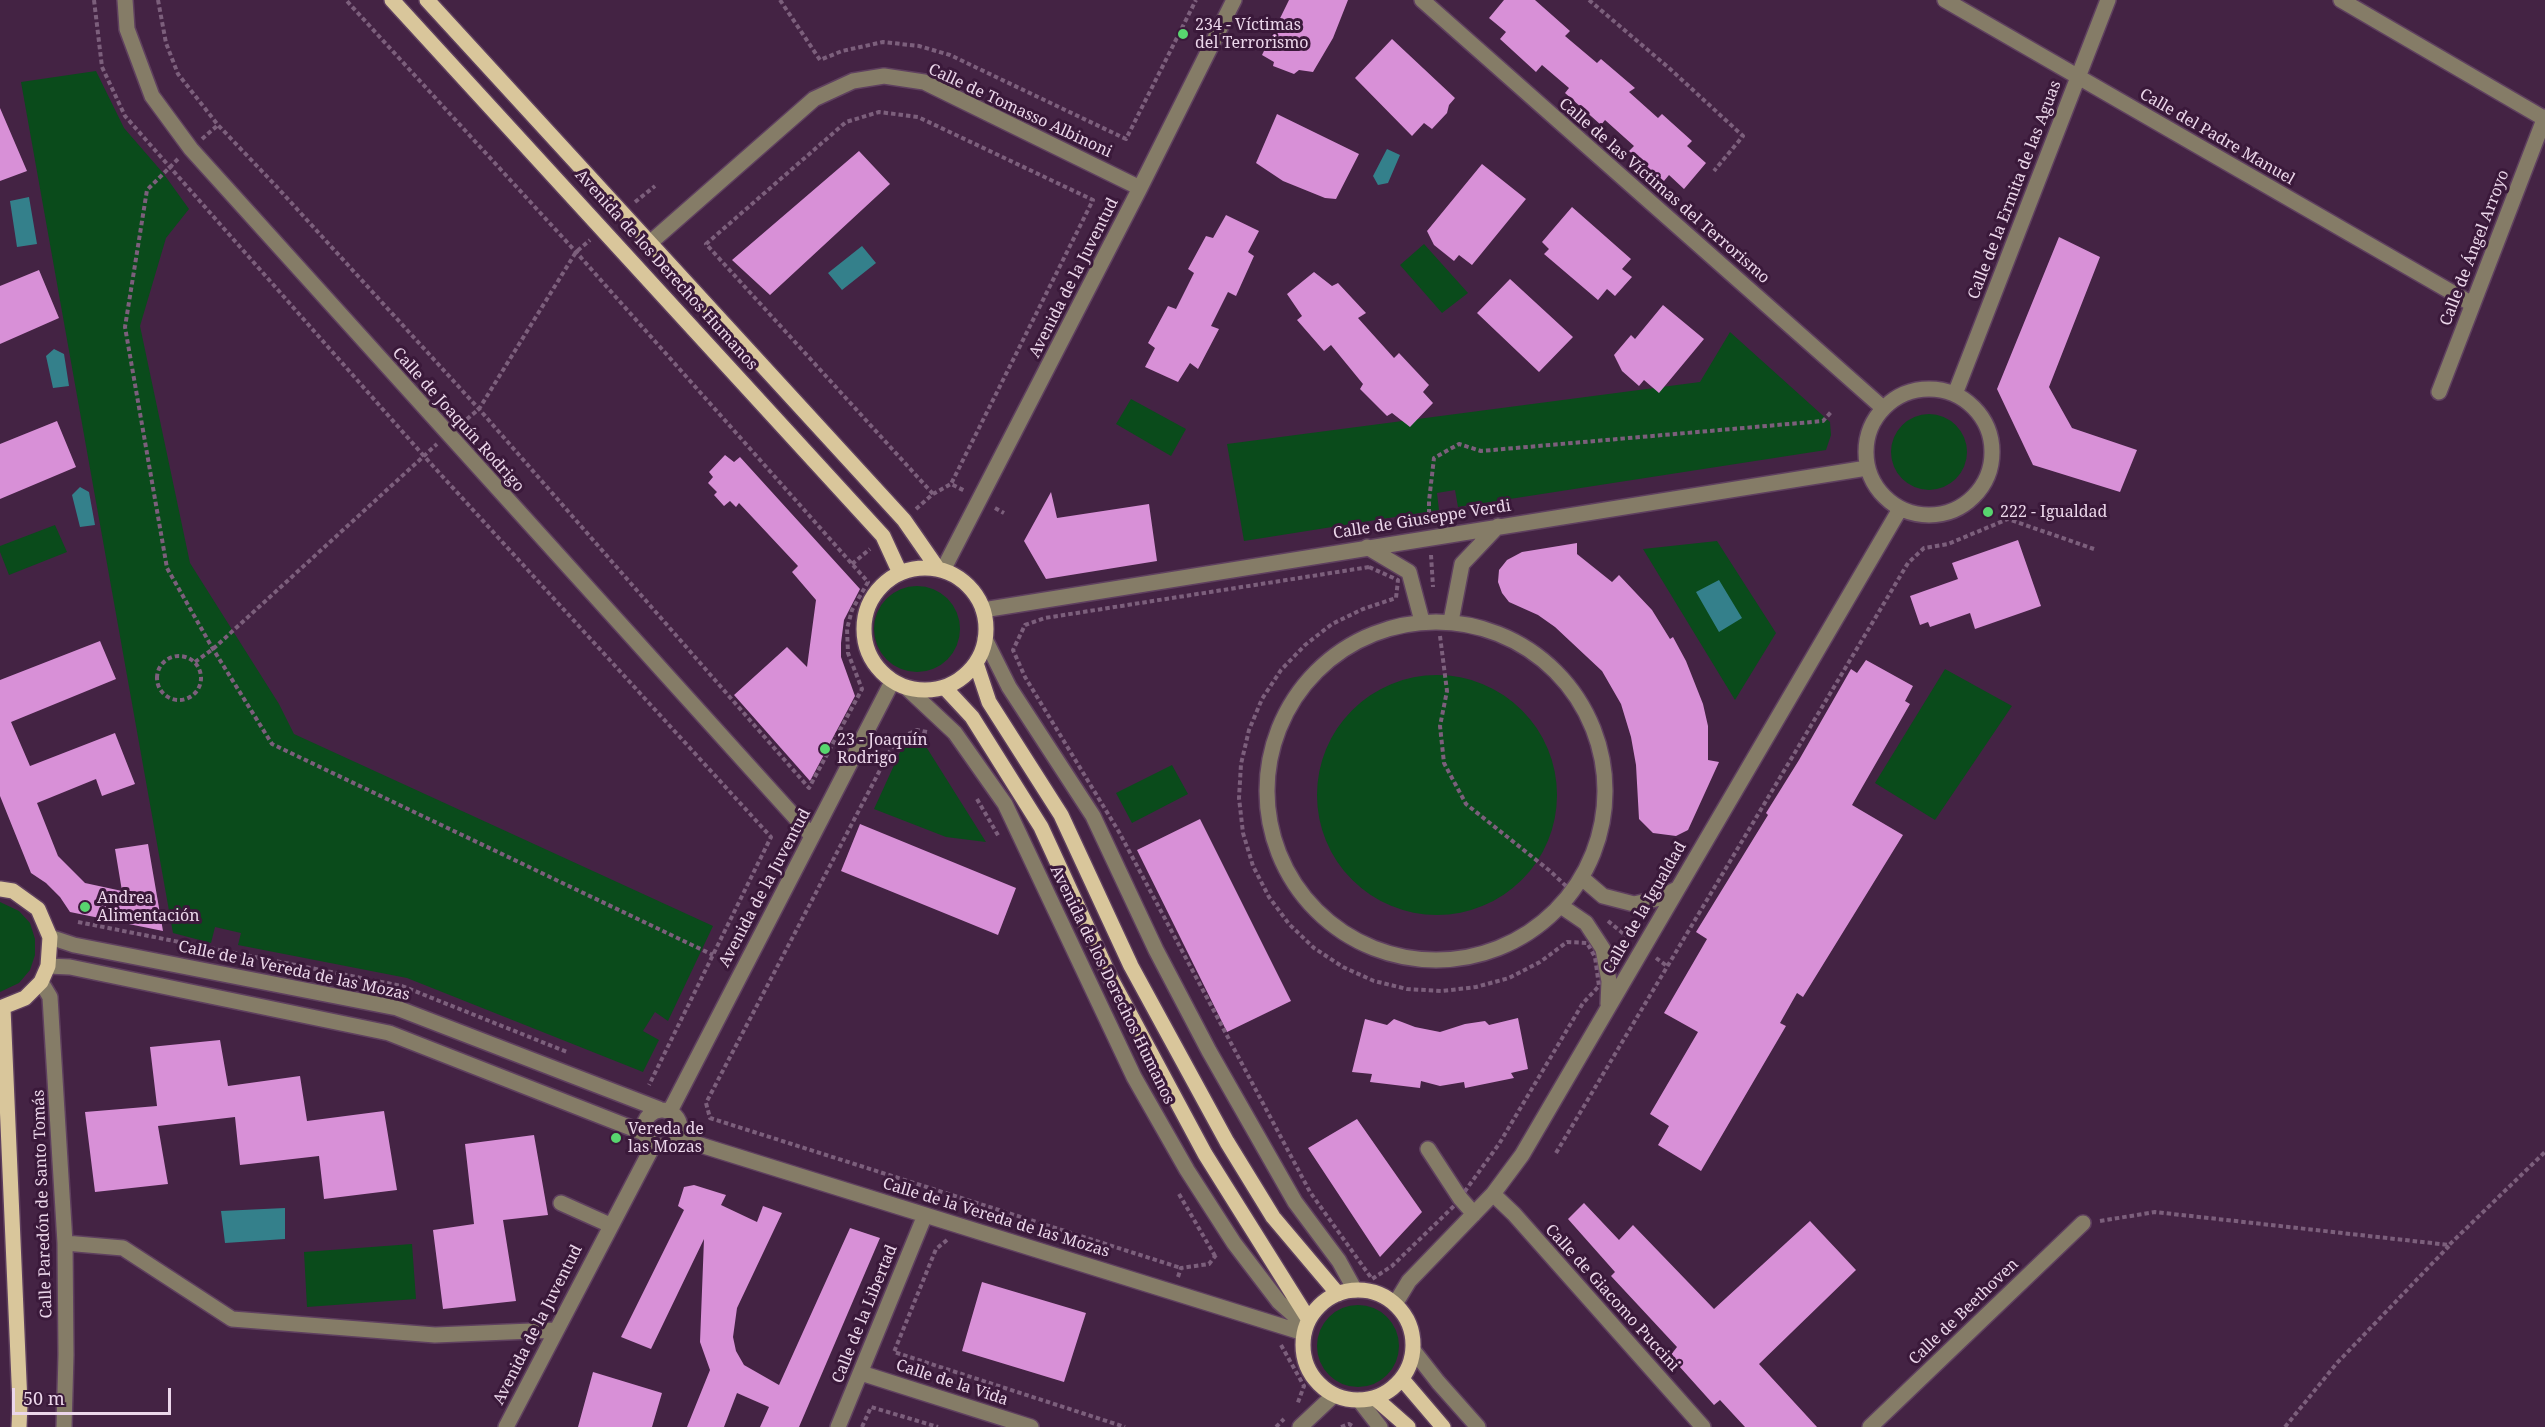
<!DOCTYPE html>
<html>
<head>
<meta charset="utf-8">
<style>
  body { margin:0 }
  #map { position:relative; width:2545px; height:1427px; overflow:hidden; background:#442344; font-family:"Noto Serif",serif }
  canvas { display:block }
  .scale { position:absolute; left:12px; top:1388px; width:159px; height:27px; box-sizing:border-box; border:3px solid #ecd7eb; border-top:0; padding-left:8px; font-size:18px; line-height:21px; white-space:nowrap; color:#ecd7eb; -webkit-text-stroke:4px #3a193a; paint-order:stroke }
</style>
</head>
<body>
<div id="map">
<canvas width="2545" height="1427"></canvas>
<div class="scale">50 m</div>
</div>
<script>
const context = document.querySelector('canvas').getContext('2d');
context.lineJoin = 'round';
function paint(path, color) { context.fillStyle = color; context.fill(path, 'evenodd'); }
const toPath = rows => new Path2D(rows.map(r => 'M' + r).join(''));
function stroke(path, color, width, dash) { context.strokeStyle = color; context.lineWidth = width; context.lineCap = dash ? 'butt' : 'round'; context.setLineDash(dash || []); context.stroke(path); }
function drawText(font, color, halo, rows, align = 'center') {
  context.font = font + ' "Noto Serif",serif'; context.lineWidth = 6; context.setLineDash([]); context.textBaseline = 'middle'; context.strokeStyle = halo; context.fillStyle = color; for (const [text, x, y, turn = 0] of rows) {
    context.save(); context.translate(x, y); context.rotate((+turn || 0) * Math.PI / 180); context.textAlign = isNaN(turn) ? turn : align; if (halo) context.strokeText(text, 0, 0); context.fillText(text, 0, 0); context.restore();
  }
}
paint(toPath([
  [96,71,124,128,163,173,189,209,166,238,140,326,190,563,279,704,294,734,713,926,668,1021,655,1012,643,1031,659,1040,643,1072,407,978,238,945,241,933,215,927,211,943,173,933,21,82],
  [1424,244,1468,293,1442,313,1400,265],
  [1730,332,1830,422,1831,435,1826,450,1458,507,1455,490,1437,493,1439,510,1244,541,1227,444,1700,382],
  [1131,399,1186,429,1171,456,1116,424],
  '1891 452a38 38 0 1 1 76 0a38 38 0 1 1-76 0Z',
  [55,525,67,552,9,575,0,552,0,546],
  [1717,541,1776,633,1735,700,1643,549],
  '874 629a43 43 0 1 1 86 0a43 43 0 1 1-86 0Z',
  [1945,669,2012,706,1935,820,1875,783],
  '1317 795a120 120 0 1 1 240 0a120 120 0 1 1-240 0Z',
  [913,743,925,745,986,842,946,837,874,809,901,750],
  [1172,765,1188,794,1132,823,1116,793],
  [0,902,19,911,30,923,35,939,35,955,30,970,19,983,0,992],
  [412,1244,416,1299,307,1307,304,1252],
  '1317 1346a41 41 0 1 1 82 0a41 41 0 1 1-82 0Z'
]), '#0a4b1b');
paint(toPath([
  [1387,149,1400,155,1388,183,1378,185,1373,176],
  [29,197,37,244,17,247,10,201],
  [862,246,876,263,842,290,828,273],
  [54,349,64,354,69,386,53,388,46,356],
  [80,487,89,492,95,525,80,527,72,495],
  [1719,580,1742,618,1719,632,1696,592],
  [285,1208,285,1239,225,1243,221,1211]
]), '#34808b');
paint(toPath([
  [1289,0,1348,0,1333,38,1313,72,1299,70,1294,74,1273,66,1274,62,1262,55],
  [1504,0,1535,0,1570,31,1565,36,1597,63,1601,59,1635,88,1629,92,1658,118,1662,114,1692,141,1687,146,1706,163,1684,189,1669,175,1664,181,1629,151,1634,146,1605,120,1601,125,1573,100,1565,93,1569,88,1542,65,1536,72,1500,39,1506,32,1489,18],
  [1392,39,1455,98,1449,105,1447,113,1432,129,1424,123,1412,136,1355,78],
  [0,108,27,171,0,181],
  [1277,114,1359,154,1336,199,1325,198,1283,181,1256,163],
  [859,151,890,184,770,295,732,260],
  [1482,164,1526,199,1472,265,1459,255,1454,261,1434,245,1427,231],
  [1572,207,1631,259,1622,269,1632,277,1615,296,1607,289,1598,300,1544,254,1549,249,1542,242],
  [1226,215,1259,231,1248,252,1254,256,1236,296,1228,292,1211,326,1219,329,1198,369,1190,363,1178,382,1145,367,1155,348,1148,343,1168,306,1176,309,1194,273,1188,269,1206,236,1213,238],
  [2059,237,2100,257,2049,387,2072,428,2137,450,2120,492,2033,465,1997,389],
  [39,270,59,318,0,344,0,286],
  [1314,272,1332,286,1338,283,1366,313,1358,318,1394,358,1399,353,1429,385,1423,392,1433,403,1410,427,1392,413,1387,416,1360,389,1363,384,1331,345,1324,351,1297,320,1302,316,1287,294],
  [1510,279,1573,337,1539,372,1477,313],
  [1663,305,1704,339,1659,393,1644,380,1639,386,1622,371,1614,355,1631,335,1635,339],
  [57,421,76,467,0,499,0,444],
  [725,455,734,462,740,457,860,589,844,620,841,643,841,657,855,696,810,781,734,695,787,647,807,667,816,600,792,572,798,566,739,503,736,507,730,501,724,506,714,495,717,492,708,483,713,477,709,472],
  [1051,492,1057,518,1149,504,1157,561,1046,579,1024,541],
  [2018,540,2041,606,1975,629,1970,613,1930,627,1928,622,1920,625,1910,596,1958,579,1952,563],
  [1577,543,1577,554,1612,582,1619,575,1652,610,1670,639,1673,637,1686,661,1703,704,1708,726,1708,760,1719,762,1688,830,1676,836,1653,833,1639,819,1636,765,1631,737,1621,704,1602,671,1555,627,1538,615,1509,602,1502,593,1498,582,1499,570,1507,560,1522,552],
  [100,641,116,679,11,722,30,766,115,733,135,784,102,796,96,779,37,803,58,856,85,883,122,891,115,849,148,844,163,931,70,912,60,897,46,883,31,873,0,796,0,680],
  [1866,660,1913,686,1905,701,1910,704,1852,805,1903,835,1803,997,1797,993,1780,1023,1786,1026,1701,1171,1658,1145,1669,1126,1650,1114,1698,1032,1664,1013,1707,939,1696,932,1768,815,1766,813,1799,760,1851,669,1857,673],
  [1200,819,1291,1001,1227,1032,1137,850],
  [860,824,1016,888,998,935,841,871],
  [1518,1018,1528,1069,1511,1073,1514,1078,1465,1088,1464,1082,1440,1086,1421,1081,1420,1088,1370,1082,1372,1074,1352,1072,1365,1019,1387,1025,1394,1019,1415,1027,1440,1032,1465,1024,1485,1021,1489,1025],
  [220,1040,228,1086,300,1076,307,1121,384,1111,397,1190,324,1199,319,1156,240,1165,235,1117,158,1126,168,1184,95,1192,85,1112,157,1106,150,1047],
  [1357,1119,1422,1212,1380,1257,1308,1148],
  [534,1135,548,1215,503,1220,516,1301,443,1309,433,1230,474,1224,465,1144],
  [694,1185,726,1195,721,1205,757,1222,763,1206,782,1213,737,1308,733,1337,736,1351,744,1365,779,1385,850,1228,880,1238,799,1427,760,1427,769,1407,737,1393,724,1427,687,1427,710,1370,700,1342,704,1239,651,1349,621,1337,684,1210,678,1206,684,1187],
  [1584,1203,1619,1240,1633,1225,1714,1309,1810,1221,1856,1270,1759,1364,1817,1427,1745,1427,1720,1400,1714,1405,1670,1356,1677,1347,1611,1276,1615,1272,1568,1219],
  [982,1282,1086,1313,1064,1382,962,1351],
  [593,1372,662,1393,652,1427,578,1427]
]), '#d890d7');
const minor = toPath([
  [125,0,127,29,152,96,191,149,812,836],
  [1422,0,1883,408],
  [1945,0,2472,304],
  [2341,0,2545,119],
  [651,242,814,99,853,81,884,76,924,82,1140,188],
  '1866 452a63 63 0 1 1 126 0a63 63 0 1 1-126 0Z',
  [2439,392,2545,117],
  [1955,394,2108,0],
  [1367,547,1409,572,1422,621],
  [943,570,1140,188,1234,0],
  [983,610,1867,468],
  [1451,621,1462,564,1498,526],
  '1267 791a169 169 0 1 1 338 0a169 169 0 1 1-338 0Z',
  [985,639,1009,687,1093,816,1156,950,1209,1051,1295,1202,1339,1261,1355,1290],
  [908,689,955,733,1005,804,1134,1077,1187,1170,1234,1243,1279,1302,1306,1326],
  [1582,878,1603,896,1634,904,1660,898,1677,889],
  [1561,906,1586,923,1603,949,1609,981,1608,1004],
  [50,937,74,945,397,1008,659,1109],
  [48,966,70,967,389,1033,644,1133],
  [41,982,50,997,65,1243,66,1355,64,1427],
  '644 1128a18 18 0 1 1 36 0a18 18 0 1 1-36 0Z',
  [670,1111,892,682],
  [678,1138,1304,1333],
  [1428,1149,1460,1198,1474,1214],
  [1493,1194,1514,1214,1703,1427],
  [561,1203,610,1225],
  [65,1243,123,1248,232,1319,435,1335,556,1330],
  [1395,1304,1409,1281,1493,1194,1522,1155,1900,509],
  [1413,1350,1438,1382,1478,1427],
  [861,1373,1031,1427],
  [1359,1400,1380,1427],
  [506,1427,654,1144],
  [838,1427,925,1215],
  [1300,1427,1334,1395],
  [1870,1427,2083,1223]
]);
const major = toPath([
  [392,0,883,536,900,573],
  [427,0,904,520,938,569],
  '864 629a61 61 0 1 1 122 0a61 61 0 1 1-122 0Z',
  [976,663,989,702,1061,815,1131,966,1227,1142,1273,1217,1338,1294],
  [945,688,972,717,1041,827,1110,977,1205,1154,1309,1320],
  [0,889,13,891,38,909,50,937,48,966,41,982,25,998,0,1008],
  [3,1008,20,1404,19,1427],
  '1303 1345a55 55 0 1 1 110 0a55 55 0 1 1-110 0Z',
  [1402,1379,1443,1427],
  [1375,1398,1408,1427]
]);
stroke(minor, '#5f405f', 18);
stroke(major, '#5f405f', 18);
stroke(toPath([
  [94,0,102,67,125,116,423,455,771,837,649,1085],
  [158,0,166,43,178,74,218,125,276,186,479,409,809,788,862,689,848,653,847,629,852,610,868,582,576,252,346,0],
  [780,0,820,60,842,51,883,42,919,46,950,55,1126,139,1196,0],
  [1589,0,1669,68,1743,136,1714,171],
  [202,139,218,125],
  [178,159,147,190,125,327,167,568,213,649,272,744,713,955],
  [635,202,655,186],
  [461,424,479,409,576,252,590,240],
  [933,494,706,244,846,122,879,112,918,117,1093,200,951,484],
  [995,508,1004,513],
  [916,509,933,494,951,484,965,491],
  [1429,521,1429,501,1434,458,1459,444,1481,451,1823,421,1832,411],
  [1431,555,1433,587],
  [852,564,870,549],
  [1369,567,1398,580,1396,598,1363,609,1332,624,1305,645,1281,670,1262,699,1249,730,1241,764,1239,798,1243,833,1253,866,1269,897,1289,924,1314,948,1343,967,1374,981,1407,989,1442,991,1476,987,1509,978,1540,962,1567,942,1587,943,1595,957,1599,986,1583,1003,1499,1144,1455,1205,1392,1266,1372,1279,1310,1192,1119,832,1025,677,1013,650,1025,625,1045,618,1369,567],
  [1440,636,1447,691,1440,726,1444,763,1466,804,1550,871,1566,886],
  '157 678a22 22 0 1 1 44 0a22 22 0 1 1-44 0Z',
  [195,662,213,649,437,444],
  [927,732,917,730,902,737,891,749,706,1103,710,1118,1181,1268],
  [977,799,999,837],
  [1608,921,1630,939],
  [78,922,402,986,567,1052],
  [1656,958,1667,966],
  [1556,1153,1908,563,1924,548,1948,544,2008,519,2094,549],
  [1179,1194,1215,1256],
  [2100,1221,2155,1212,2449,1245,2545,1152],
  [947,1240,936,1249,894,1352,1125,1427],
  [1178,1277,1181,1268,1209,1264,1216,1255],
  [1281,1345,1304,1386,1297,1405],
  [862,1427,871,1407,938,1427],
  [1276,1427,1284,1419],
  [1341,1427,1349,1424,1354,1427],
  [2285,1427,2337,1363,2449,1246]
]), '#7c5f7c', 4, [4.5, 3]);
stroke(minor, '#857c67', 15);
stroke(major, '#d9c69b', 15);
for (const [x, y, r, color] of [
  [1183,34,6,"#58d56f"],
  [1988,512,6,"#58d56f"],
  [825,749,6,"#58d56f"],
  [85,907,6,"#58d56f"],
  [616,1138,6,"#58d56f"]
]) { const dot = new Path2D(); dot.arc(x, y, r, 0, 2 * Math.PI); context.fillStyle = color; context.fill(dot); stroke(dot, '#3a193a', 2); }
drawText('16px', '#ecd7eb', '#3a193a', [
  ["234 - Víctimas",1195,25],
  ["del Terrorismo",1195,43],
  ["222 - Igualdad",2000,512],
  ["23 - Joaquín",837,740],
  ["Rodrigo",837,758],
  ["Andrea",97,898],
  ["Alimentación",97,916],
  ["Vereda de",628,1129],
  ["las Mozas",628,1147]
], 'left');
drawText('16px', '#ecd7eb', '#3a193a', [
  ["Calle de Tomasso Albinoni",1020,111,25],
  ["Calle del Padre Manuel",2217,137,30],
  ["Calle de la Ermita de las Aguas",2015,190,-69],
  ["Calle de las Víctimas del Terrorismo",1664,191,41],
  ["Calle de Ángel Arroyo",2475,248,-69],
  ["Avenida de los Derechos Humanos",666,270,48],
  ["Avenida de la Juventud",1074,278,-63],
  ["Calle de Joaquín Rodrigo",458,420,48],
  ["Calle de Giuseppe Verdi",1422,520,-9],
  ["Avenida de la Juventud",765,888,-62],
  ["Calle de la Igualdad",1645,908,-60],
  ["Calle de la Vereda de las Mozas",294,971,12],
  ["Avenida de los Derechos Humanos",1112,985,64],
  ["Calle Paredón de Santo Tomás",43,1204,-92],
  ["Calle de la Vereda de las Mozas",996,1218,17],
  ["Calle de Giacomo Puccini",1612,1298,48],
  ["Calle de Beethoven",1964,1312,-44],
  ["Calle de la Libertad",865,1314,-68],
  ["Avenida de la Juventud",538,1325,-63],
  ["Calle de la Vida",952,1383,18]
]);
</script>
</body>
</html>
